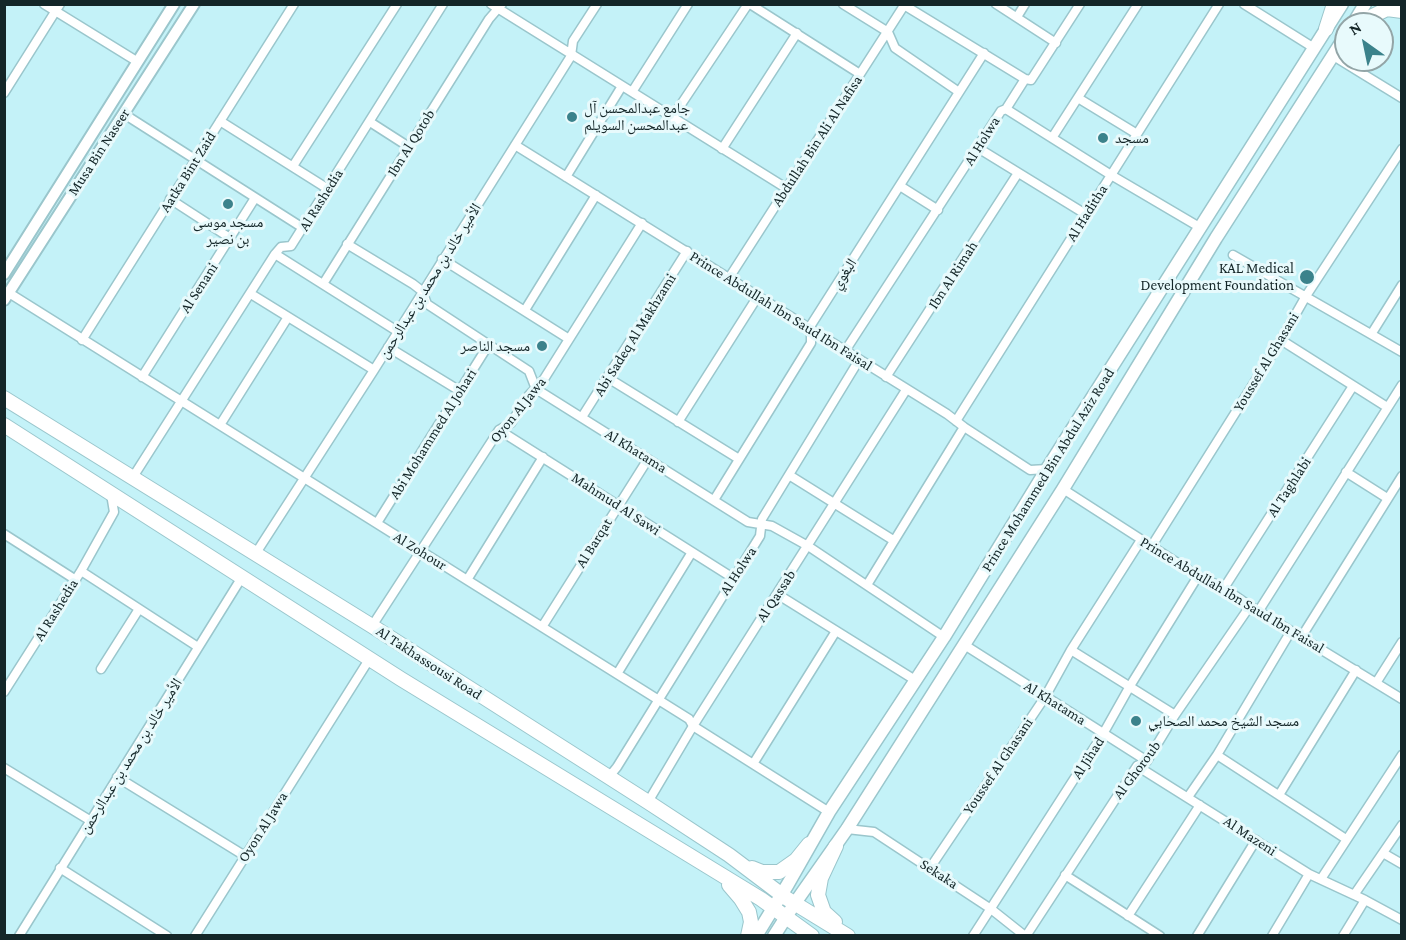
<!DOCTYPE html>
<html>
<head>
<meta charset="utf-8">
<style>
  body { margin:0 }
  #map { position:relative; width:1406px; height:940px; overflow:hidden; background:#c4f2f8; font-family:"Crimson Pro",serif }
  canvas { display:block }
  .frame { position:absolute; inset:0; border:6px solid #142628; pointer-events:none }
  .north { position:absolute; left:1334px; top:12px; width:60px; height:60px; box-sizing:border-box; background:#e8fafc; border:2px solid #93a5a7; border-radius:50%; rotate:327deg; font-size:16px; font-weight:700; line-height:24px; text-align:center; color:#142628 }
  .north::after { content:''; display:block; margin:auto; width:21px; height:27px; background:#3b828b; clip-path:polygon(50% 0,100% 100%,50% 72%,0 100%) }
</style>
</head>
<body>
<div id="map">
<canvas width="1406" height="940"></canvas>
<div class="frame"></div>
<div class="north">N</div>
</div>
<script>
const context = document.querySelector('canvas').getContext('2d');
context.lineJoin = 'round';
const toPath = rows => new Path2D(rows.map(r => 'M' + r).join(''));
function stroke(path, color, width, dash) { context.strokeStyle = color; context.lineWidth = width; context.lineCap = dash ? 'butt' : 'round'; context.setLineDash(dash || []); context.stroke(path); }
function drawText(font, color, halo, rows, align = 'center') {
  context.font = font + ' "Crimson Pro","Noto Naskh Arabic",serif'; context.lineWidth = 6; context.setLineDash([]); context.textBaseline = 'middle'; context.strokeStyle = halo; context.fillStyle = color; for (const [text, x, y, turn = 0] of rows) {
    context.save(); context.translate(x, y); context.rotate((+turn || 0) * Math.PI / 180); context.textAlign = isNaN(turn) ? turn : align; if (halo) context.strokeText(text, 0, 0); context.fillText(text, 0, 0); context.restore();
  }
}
const minor = toPath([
  [44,4,138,62],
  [491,4,786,188],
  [750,4,860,74],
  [843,4,888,32,895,48,959,92],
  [996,4,1056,43],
  [1244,4,1314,48],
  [904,5,1025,79],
  [1017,17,1025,4],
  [1332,55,1402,98],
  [632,92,688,4],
  [4,93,60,4],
  [1078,98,1137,134],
  [1006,109,1025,79,1031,80,1080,4],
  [124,114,303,228],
  [672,118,748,4],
  [220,121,328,189],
  [370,122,409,147],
  [1052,138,1138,4],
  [515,145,947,414,964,427,1030,470,1047,469],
  [978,148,1087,215],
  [722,149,797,33],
  [293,166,397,4],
  [566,177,622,86],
  [900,186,938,210],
  [170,199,230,238],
  [347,244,413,284,422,291,427,304,529,371,536,389,748,522,772,526,808,546,944,637],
  [275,254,397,331],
  [1233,255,1402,352],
  [442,259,569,339],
  [729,278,905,4],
  [323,284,489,19,502,4],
  [9,293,689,719,693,726,829,812],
  [251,294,374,370],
  [525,310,596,195],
  [1372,333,1402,285],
  [82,340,294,4],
  [1281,340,1387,407],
  [388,347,460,391],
  [845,351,1001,111,1006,109,1111,175,1201,228],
  [142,377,255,198],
  [886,377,1018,173],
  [608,378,739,459],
  [582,417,687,251],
  [956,421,1219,4],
  [678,422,758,296],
  [220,425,288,317],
  [499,430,733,578],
  [1346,472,1387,498],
  [789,475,893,540],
  [133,477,275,254,281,247,291,246,443,4],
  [1063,489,1198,576,1224,588,1250,606,1402,699],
  [714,500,811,343,811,325,984,53],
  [377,523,489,344],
  [4,534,76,580],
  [1151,547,1281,340,1306,296,1402,149],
  [256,553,374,370,571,56,573,41,597,4],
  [81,571,198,647],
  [467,580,543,457],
  [867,585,964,427],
  [1224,588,1353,386],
  [777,594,915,680],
  [1258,612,1402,385],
  [372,626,499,430,511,423,529,395,544,379,642,223],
  [542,627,648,459],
  [1302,636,1402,476],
  [963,644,1147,761],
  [1071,650,1175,715],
  [101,669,139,609],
  [617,674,692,552],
  [1376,683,1402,642],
  [4,692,81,571,114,512,111,494],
  [1217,755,1346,839],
  [753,764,836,631],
  [1137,766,1309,874,1365,900],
  [4,768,91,821],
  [117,777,245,856],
  [608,778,617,767,760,536,762,519,859,360],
  [1279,795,1356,670],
  [1188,797,1217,755,1291,631],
  [648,802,693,726,906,390],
  [847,829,874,832,991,909,1025,936],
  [1383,853,1402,864],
  [60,868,167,936],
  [930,868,1045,697,1071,650,1141,540],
  [1065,875,1160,936],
  [1321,879,1402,755],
  [1354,895,1402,825],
  [1128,916,1200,805],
  [19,936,242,577],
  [195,936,370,658],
  [973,936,1103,734,1130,686,1198,576],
  [1026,936,1137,766,1147,761,1175,715,1250,606],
  [1197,936,1256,840],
  [1272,936,1309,874],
  [1343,936,1365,900,1402,920]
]);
const tertiary = toPath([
  [4,274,174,4],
  [4,300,194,4]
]);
const secondary = toPath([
  [1353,24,1365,4],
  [756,936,788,884,829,812,944,637,1047,469,1342,4],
  [774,936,795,903,847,829,1063,489,1216,238,1346,35]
]);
const primary = toPath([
  [1356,24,1387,9,1402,11],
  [1326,29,1334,4],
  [4,398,372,626,648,802,729,855,786,898,848,936],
  [4,425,401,679,761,899,812,936],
  [752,868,762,872,779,872,796,860,809,844],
  [729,885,741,899,749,912,751,922,748,936],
  [835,922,824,912,818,895,821,878,836,846]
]);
stroke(minor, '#9ac6cc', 11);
stroke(tertiary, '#9ac6cc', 14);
stroke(secondary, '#9ac6cc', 15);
stroke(primary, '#9ac6cc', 16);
stroke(minor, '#fff', 8);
stroke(tertiary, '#fff', 10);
stroke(secondary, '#fff', 12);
stroke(primary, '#fff', 14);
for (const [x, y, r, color] of [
  [572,117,6,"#3b828b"],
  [1103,138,6,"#3b828b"],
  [228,204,6,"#3b828b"],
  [1307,277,8,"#3b828b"],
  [542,346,6,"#3b828b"],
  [1136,721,6,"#3b828b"]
]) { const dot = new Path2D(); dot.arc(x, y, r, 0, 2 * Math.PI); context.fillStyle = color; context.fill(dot); stroke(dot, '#e8fafc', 2); }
drawText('15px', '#142628', '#e8fafc', [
  ["جامع عبدالمحسن آل",584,108],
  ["عبدالمحسن السويلم",584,125],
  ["مسجد",1115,138],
  ["مسجد موسى",228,222,"center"],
  ["بن نصير",228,239,"center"],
  ["KAL Medical",1294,268,"right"],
  ["Development Foundation",1294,285,"right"],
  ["مسجد الناصر",530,346,"right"],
  ["مسجد الشيخ محمد الصحابي",1148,721]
], 'left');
drawText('15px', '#142628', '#e8fafc', [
  ["Abdullah Bin Ali Al Nafisa",817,141,-57],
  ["Al Holwa",982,141,-58],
  ["Ibn Al Qotob",411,143,-58],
  ["Musa Bin Naseer",99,152,-57],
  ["Aatka Bint Zaid",188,172,-58],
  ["Al Rashedia",321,200,-58],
  ["Al Haditha",1087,213,-58],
  ["البغوي",844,274,-57],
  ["Ibn Al Rimah",953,275,-57],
  ["الأمير خالد بن محمد بن عبدالرحمن",430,281,-58],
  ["Al Senani",199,288,-57],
  ["Prince Abdullah Ibn Saud Ibn Faisal",781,311,32],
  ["Abi Sadeq Al Makhzami",635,335,-58],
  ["Youssef Al Ghasani",1266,362,-59],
  ["Oyon Al Jawa",518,410,-51],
  ["Abi Mohammed Al Johari",433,434,-58],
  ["Al Khatama",636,451,32],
  ["Prince Mohammed Bin Abdul Aziz Road",1048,470,-58],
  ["Al Taghlabi",1289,487,-57],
  ["Mahmud Al Sawi",616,504,33],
  ["Al Barqat",594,543,-58],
  ["Al Zohour",420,551,32],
  ["Al Holwa",738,571,-57],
  ["Prince Abdullah Ibn Saud Ibn Faisal",1232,595,31],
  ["Al Qassab",776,596,-57],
  ["Al Rashedia",56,610,-58],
  ["Al Takhassousi Road",429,663,33],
  ["Al Khatama",1055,703,32],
  ["الأمير خالد بن محمد بن عبدالرحمن",131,756,-58],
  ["Al Jihad",1088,758,-57],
  ["Youssef Al Ghasani",998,766,-56],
  ["Al Ghoroub",1137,770,-53],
  ["Oyon Al Jawa",263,827,-58],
  ["Al Mazeni",1250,836,33],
  ["Sekaka",939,874,33]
]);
</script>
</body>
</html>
